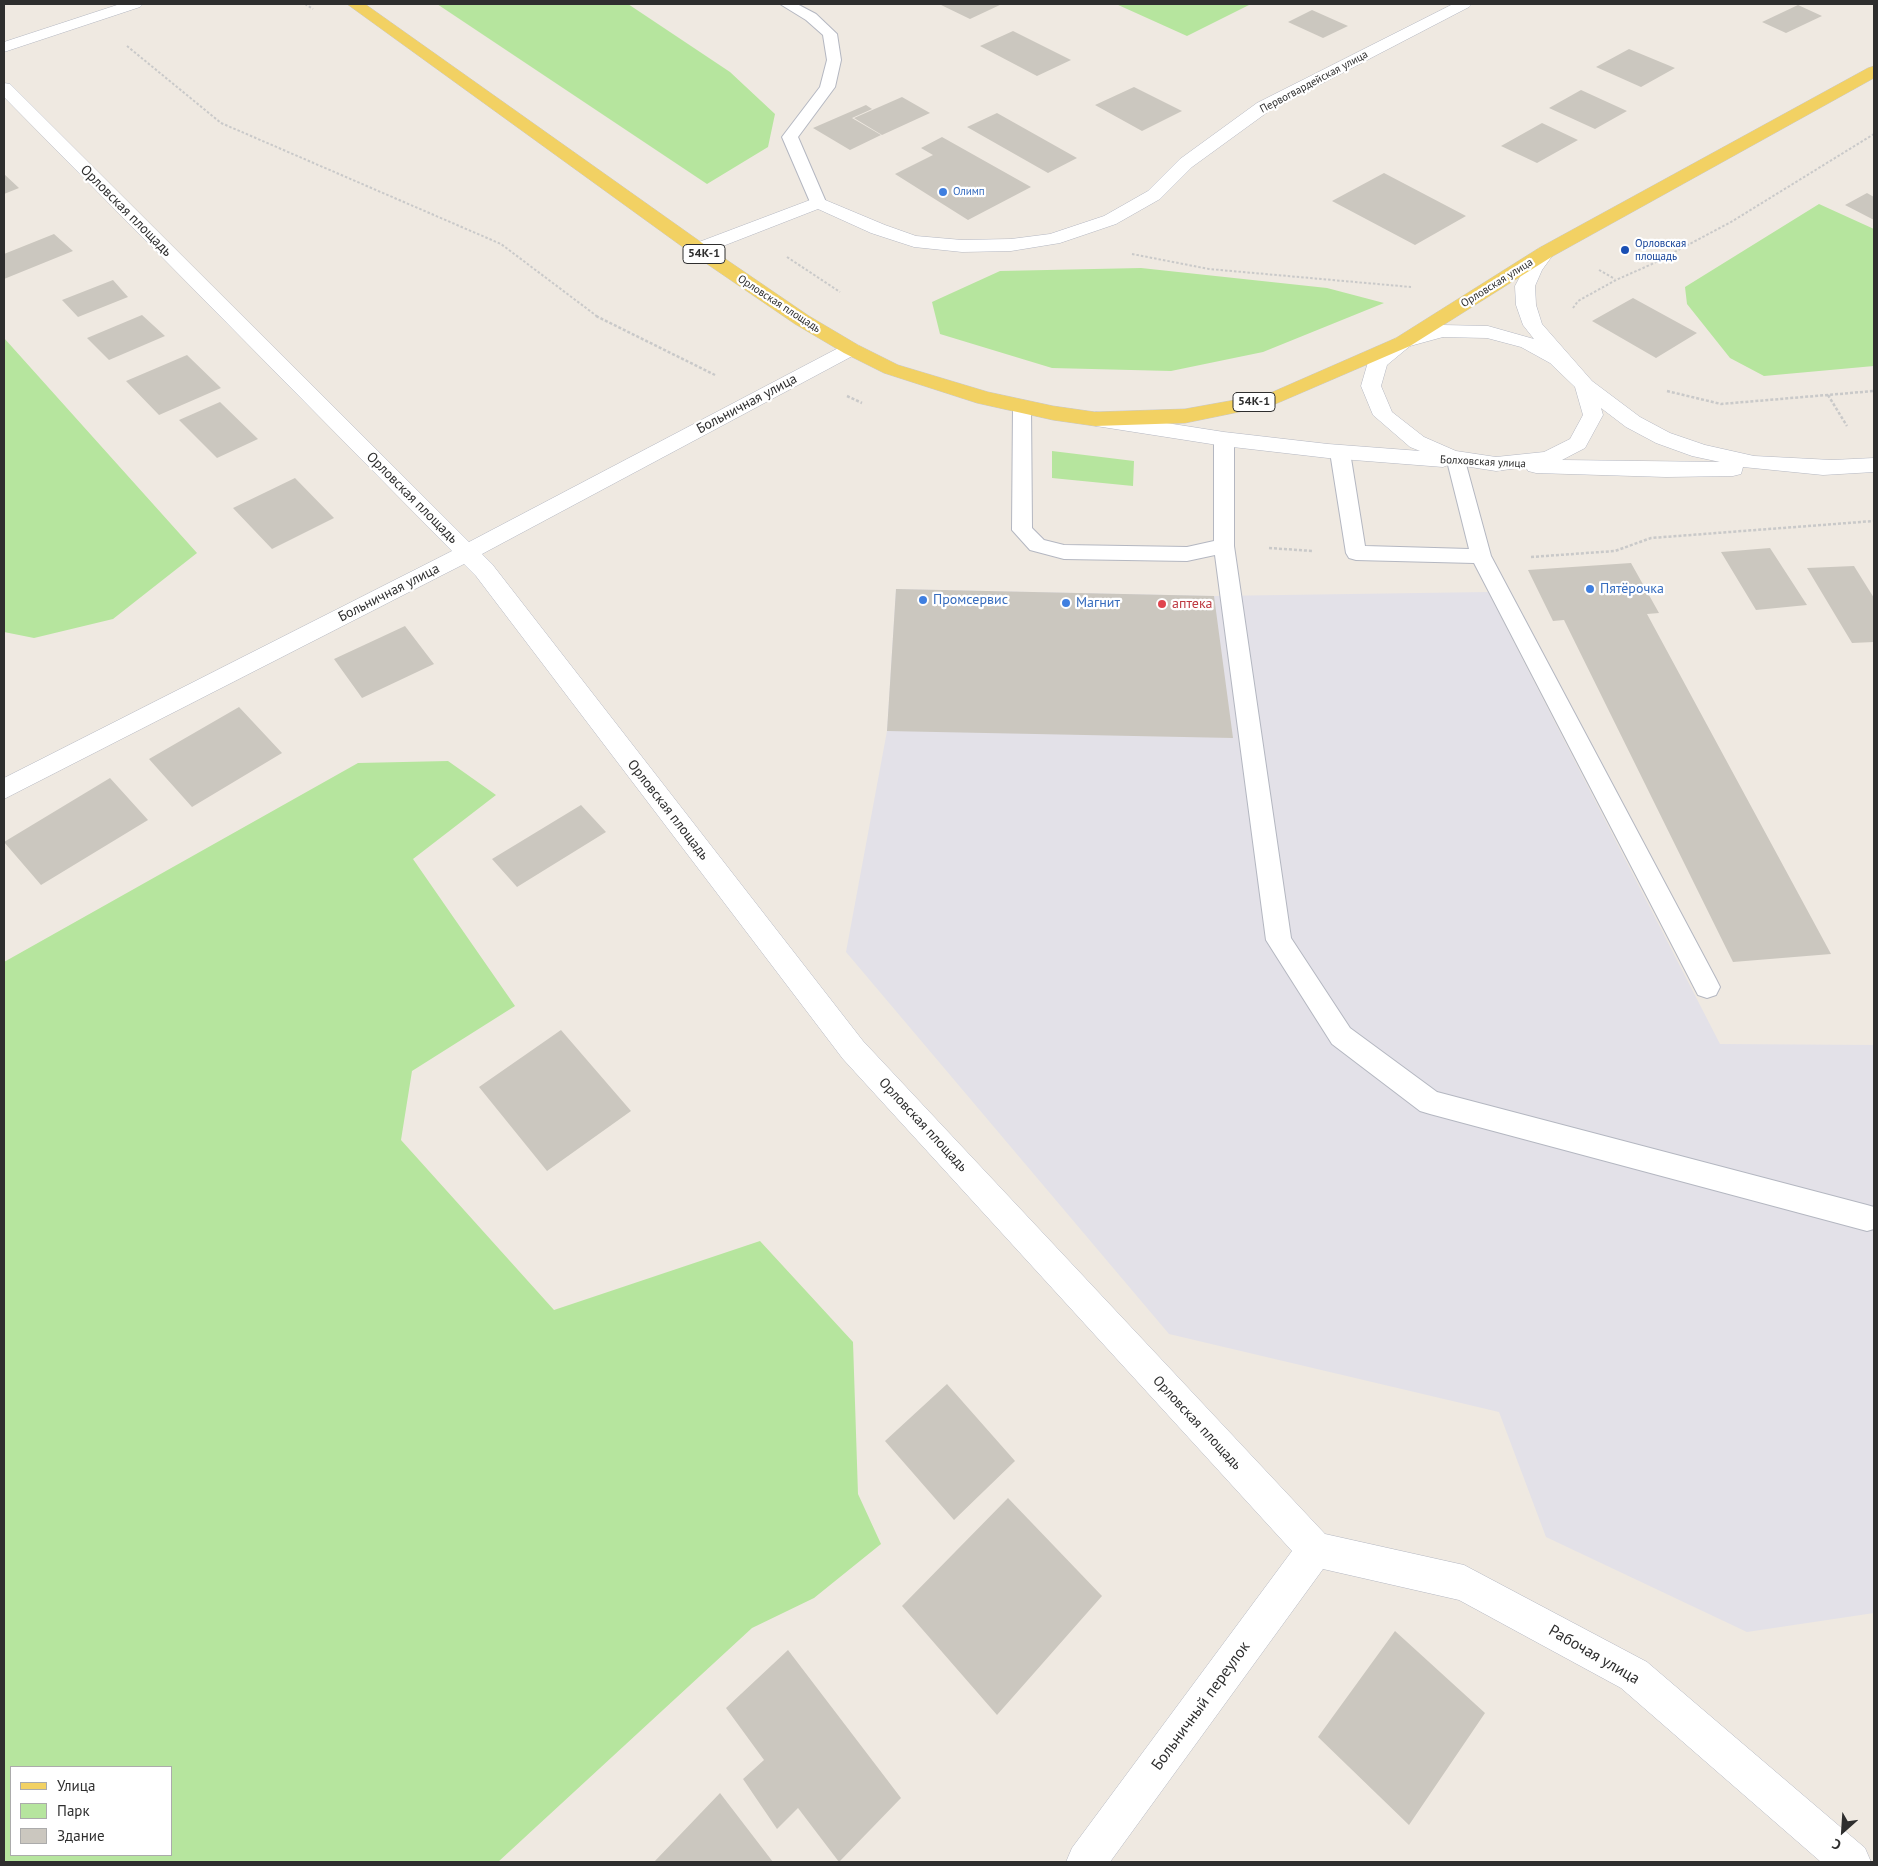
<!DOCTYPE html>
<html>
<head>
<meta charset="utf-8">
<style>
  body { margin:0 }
  #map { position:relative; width:1878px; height:1866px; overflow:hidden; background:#efe9e1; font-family:"PT Sans",sans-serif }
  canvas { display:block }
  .frame { position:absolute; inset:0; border:5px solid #2e2e2e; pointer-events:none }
  .legend { position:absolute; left:10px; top:1766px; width:162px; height:90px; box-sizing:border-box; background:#fff; border:1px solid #ababab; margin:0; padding:6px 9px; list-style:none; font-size:15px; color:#2e2e2e }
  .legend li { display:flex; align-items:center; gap:10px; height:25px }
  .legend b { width:25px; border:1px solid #ababab }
  .north { position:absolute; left:1818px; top:1806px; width:50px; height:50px; -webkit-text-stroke:4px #fff; paint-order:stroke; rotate:206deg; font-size:14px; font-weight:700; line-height:20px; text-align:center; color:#2e2e2e }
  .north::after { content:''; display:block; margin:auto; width:18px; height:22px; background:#2e2e2e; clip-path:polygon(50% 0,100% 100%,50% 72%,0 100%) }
</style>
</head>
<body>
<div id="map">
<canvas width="1878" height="1866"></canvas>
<div class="frame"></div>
<ul class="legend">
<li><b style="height:6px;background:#f2d163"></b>Улица</li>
<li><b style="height:14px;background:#b6e59e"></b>Парк</li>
<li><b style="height:14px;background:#cbc7bf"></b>Здание</li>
</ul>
<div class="north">С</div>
</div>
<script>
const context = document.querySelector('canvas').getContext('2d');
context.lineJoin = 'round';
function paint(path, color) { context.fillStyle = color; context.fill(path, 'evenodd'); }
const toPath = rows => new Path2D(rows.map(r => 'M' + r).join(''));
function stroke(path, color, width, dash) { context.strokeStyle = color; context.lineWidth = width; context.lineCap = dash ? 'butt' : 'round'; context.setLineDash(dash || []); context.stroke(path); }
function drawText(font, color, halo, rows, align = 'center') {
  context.font = font + ' "PT Sans",sans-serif'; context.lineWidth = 4.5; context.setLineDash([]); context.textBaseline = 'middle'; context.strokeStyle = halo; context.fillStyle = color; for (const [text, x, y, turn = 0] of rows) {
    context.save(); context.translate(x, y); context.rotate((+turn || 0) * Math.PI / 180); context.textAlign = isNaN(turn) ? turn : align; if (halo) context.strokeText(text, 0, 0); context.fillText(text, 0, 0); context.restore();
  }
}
paint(toPath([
  [896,589,1214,596,1488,592,1720,1044,1874,1045,1874,1613,1747,1632,1546,1537,1499,1412,1169,1334,846,952,887,731]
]), '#e3e1e8');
paint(toPath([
  [437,4,628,4,730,72,775,114,768,147,707,184],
  [1116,4,1251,4,1187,36],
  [1819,204,1874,229,1874,366,1764,376,1730,358,1687,304,1685,287],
  [1141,268,1327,288,1384,303,1263,352,1171,371,1052,368,940,334,932,302,1000,271],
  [4,338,197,553,113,619,34,638,4,632],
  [1052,451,1134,461,1133,486,1052,478],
  [448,761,496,795,413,859,515,1006,412,1071,401,1140,554,1310,760,1241,853,1342,858,1494,881,1544,814,1598,752,1628,498,1862,4,1862,4,962,358,763],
  [171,1767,171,1855,11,1855,11,1767]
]), '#b6e59e');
paint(toPath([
  [939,4,1002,4,970,19],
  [1798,5,1822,16,1786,33,1762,22],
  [1312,10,1348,26,1323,38,1288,22],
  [1013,31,1071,60,1037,76,980,46],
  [1629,49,1675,68,1641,87,1596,67],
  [1134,87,1182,111,1142,131,1095,105],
  [1581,90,1627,111,1595,129,1549,108],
  [902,97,930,113,882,135,854,118],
  [866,105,872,109,852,118,881,135,850,150,813,128],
  [997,113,1077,158,1048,173,967,127],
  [1542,123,1578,140,1537,163,1501,146],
  [942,137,1031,187,968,220,895,174,933,155,921,148],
  [1384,173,1466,216,1415,245,1332,201],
  [4,174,19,188,4,194],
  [1867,193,1874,197,1874,220,1845,205],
  [54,234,73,251,4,279,4,254],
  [113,280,128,297,78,317,62,300],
  [1633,298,1697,333,1656,358,1592,321],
  [142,315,165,336,109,360,87,338],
  [187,355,221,388,159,415,126,381],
  [220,402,258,439,217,458,179,420],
  [295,478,334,518,272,549,233,508],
  [1770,548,1807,605,1756,610,1721,552],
  [1631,563,1659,613,1647,614,1831,954,1733,962,1564,620,1553,621,1528,570],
  [1854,566,1874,598,1874,642,1852,643,1807,568],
  [896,589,1214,596,1233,738,887,731],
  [405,626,434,664,362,698,334,659],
  [239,707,282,753,192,807,149,759],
  [110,778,148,820,41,885,4,842],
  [581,805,606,832,517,887,492,859],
  [561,1030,631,1111,547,1171,479,1087],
  [947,1384,1015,1461,954,1520,885,1441],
  [1008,1498,1102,1596,997,1715,902,1606],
  [1395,1631,1485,1713,1409,1825,1318,1737],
  [788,1650,901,1798,839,1862,798,1808,777,1829,743,1779,764,1760,726,1708],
  [720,1793,773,1862,654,1862]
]), '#cbc7bf');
const lane = toPath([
  [780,4,797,4,816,14,837,34,841,60,835,87,798,137,826,202,818,207,810,202,782,137,820,87,827,60,823,35,806,20,780,4],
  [1022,401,1029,403,1031,407,1032,528,1044,540,1064,545,1187,547,1214,541,1214,439,1217,435,1224,433,1231,435,1234,439,1234,546,1291,938,1350,1028,1437,1092,1867,1205,1874,1207,1874,1229,1867,1231,1430,1114,1420,1111,1332,1044,1266,940,1215,555,1187,561,1064,559,1030,550,1012,530,1013,407,1015,403,1022,401],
  [1340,446,1347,448,1350,452,1365,546,1469,549,1447,461,1450,457,1457,455,1464,457,1491,556,1716,979,1720,987,1716,995,1707,998,1698,995,1474,563,1356,560,1349,558,1346,553,1330,452,1333,448,1340,446]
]);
const street = toPath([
  [120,4,143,4,140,7,4,52,4,42,120,4],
  [1453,4,1472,4,1469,7,1269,111,1192,167,1160,199,1116,224,1060,243,1011,251,962,252,914,247,871,233,818,209,705,253,698,255,691,253,689,249,691,245,818,197,885,225,916,236,962,240,1011,239,1050,234,1104,216,1148,191,1180,159,1257,103,1453,4],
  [4,83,10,84,469,542,844,345,851,343,858,345,861,349,858,353,482,554,492,564,863,1041,1325,1534,1464,1565,1647,1662,1865,1848,1871,1862,1821,1862,1621,1688,1459,1600,1323,1569,1110,1862,1066,1862,1072,1848,1292,1551,843,1059,476,576,464,564,4,799,4,778,452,551,4,97,4,83]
]);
const secondary = toPath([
  [1546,246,1553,248,1555,252,1542,270,1535,286,1536,305,1542,324,1592,381,1640,417,1670,433,1705,445,1754,456,1832,460,1874,458,1874,472,1823,475,1743,467,1741,474,1733,476,1666,477,1536,473,1528,471,1526,467,1496,471,1451,464,1443,467,1328,458,1224,446,1096,426,1089,424,1086,419,1089,414,1096,412,1224,432,1328,444,1420,451,1410,447,1373,415,1361,386,1368,362,1396,338,1442,325,1488,326,1534,339,1523,325,1516,305,1515,286,1524,269,1539,248,1546,246],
  [1443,337,1487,338,1521,347,1550,363,1575,387,1583,415,1570,439,1544,452,1496,457,1456,451,1424,437,1392,412,1381,386,1387,365,1410,346,1443,337],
  [1601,408,1626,427,1656,443,1692,456,1720,462,1562,460,1585,448,1603,415,1601,408]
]);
const primary = toPath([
  [347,4,365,4,705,245,809,316,858,345,898,365,988,392,1053,406,1095,412,1185,409,1268,394,1396,338,1539,248,1868,68,1874,66,1874,78,1553,256,1410,346,1273,405,1185,423,1095,426,1053,420,977,403,884,373,844,353,795,324,691,253,347,4]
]);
stroke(lane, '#b4b7c1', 2);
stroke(street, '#b4b7c1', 1);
stroke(secondary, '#b4b7c1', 1);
stroke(primary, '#c9c9c9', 1);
stroke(toPath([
  [305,4,313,9],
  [127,46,221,123,501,244,598,317],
  [1132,254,1209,269,1411,287],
  [787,257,840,292],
  [1599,270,1615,279],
  [1573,308,1578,301,1616,280,1652,264,1731,222,1874,134]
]), '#c9c9c9', 2, [2.5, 2]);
stroke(toPath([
  [596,316,715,375],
  [1667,391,1721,404,1874,391],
  [1828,395,1847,426],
  [847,396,862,403],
  [1269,548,1313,551],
  [1531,557,1615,551,1651,538,1874,521]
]), '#c9c9c9', 2.5, [3, 2]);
paint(lane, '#fff');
paint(street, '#fff');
paint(secondary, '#fff');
paint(primary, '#f2d163');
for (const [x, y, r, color] of [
  [943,192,5,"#3f7fe0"],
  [1625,250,5,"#1a4fb4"],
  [1590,589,5,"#3f7fe0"],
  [923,600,5,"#3f7fe0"],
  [1066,603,5,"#3f7fe0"],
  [1162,604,5,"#e0444e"]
]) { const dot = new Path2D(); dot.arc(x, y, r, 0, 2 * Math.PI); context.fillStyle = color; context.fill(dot); stroke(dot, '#fff', 2); }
drawText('11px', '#2e2e2e', '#fff', [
  ["Первогвардейская улица",1314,82,-28],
  ["Орловская улица",1497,283,-32],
  ["Орловская площадь",779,304,33],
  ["Болховская улица",1483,462,3]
]);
drawText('11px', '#366cbe', '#fff', [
  ["Олимп",953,192]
], 'left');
drawText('11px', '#164399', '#fff', [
  ["Орловская",1635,244],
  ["площадь",1635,257]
], 'left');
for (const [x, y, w] of [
  [704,254,42],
  [1254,402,42]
]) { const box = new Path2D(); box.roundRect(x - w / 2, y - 9.5, w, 19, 4); context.fillStyle = '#fff'; context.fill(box); stroke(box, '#2e2e2e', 1); }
drawText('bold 12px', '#2e2e2e', null, [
  ["54К-1",704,254],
  ["54К-1",1254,402]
]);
drawText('14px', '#2e2e2e', '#fff', [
  ["Орловская площадь",126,211,45],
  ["Больничная улица",747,404,-28],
  ["Орловская площадь",412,498,45],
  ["Больничная улица",389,593,-27],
  ["Орловская площадь",668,810,52],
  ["Орловская площадь",923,1125,47],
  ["Орловская площадь",1197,1423,47]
]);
drawText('14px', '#366cbe', '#fff', [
  ["Пятёрочка",1600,589],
  ["Промсервис",933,600],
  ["Магнит",1076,603]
], 'left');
drawText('14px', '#be3a42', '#fff', [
  ["аптека",1172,604]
], 'left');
drawText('16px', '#2e2e2e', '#fff', [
  ["Рабочая улица",1594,1655,30],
  ["Больничный переулок",1201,1706,-54]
]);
</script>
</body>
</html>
